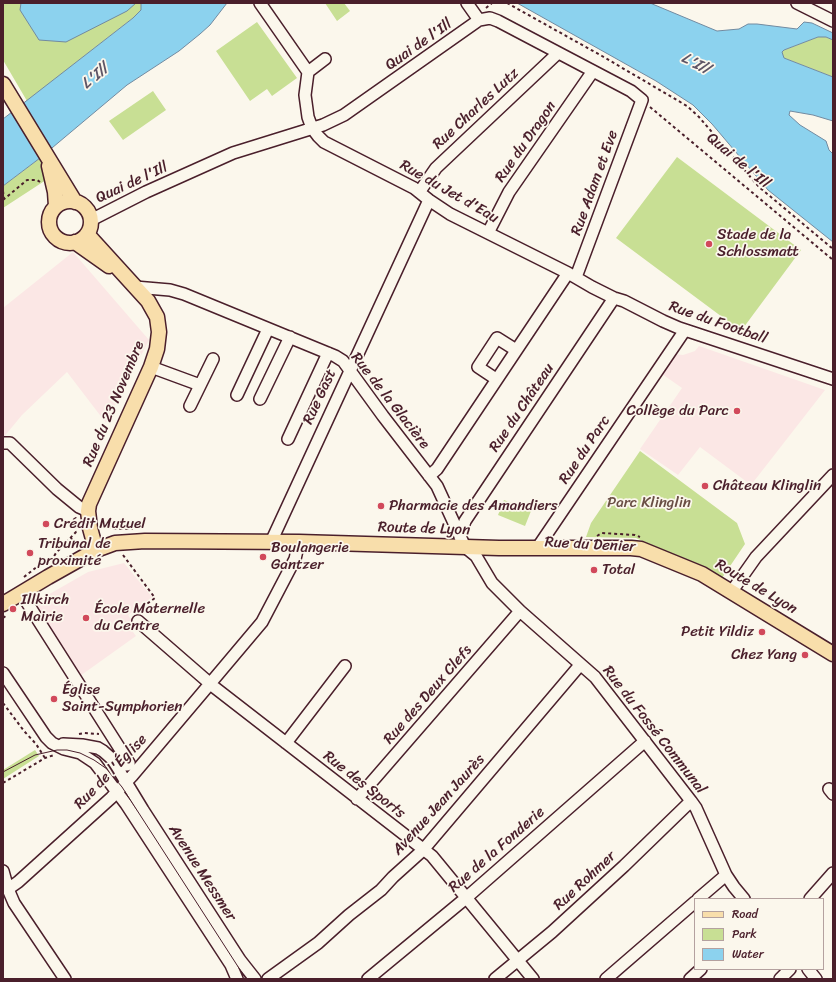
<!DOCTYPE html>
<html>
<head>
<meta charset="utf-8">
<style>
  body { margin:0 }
  #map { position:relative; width:836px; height:982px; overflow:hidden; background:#fbf7ec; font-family:Sriracha,sans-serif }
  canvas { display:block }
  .frame { position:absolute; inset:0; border:4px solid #4a1f2b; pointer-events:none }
  .legend { position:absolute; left:694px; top:898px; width:130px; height:72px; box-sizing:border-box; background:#fbf7ec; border:1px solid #b4a19f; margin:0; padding:5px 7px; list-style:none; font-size:12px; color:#4a1f2b }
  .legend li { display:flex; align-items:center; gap:8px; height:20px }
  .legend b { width:20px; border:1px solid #b4a19f }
</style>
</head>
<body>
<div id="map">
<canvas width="836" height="982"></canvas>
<div class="frame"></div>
<ul class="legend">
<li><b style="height:5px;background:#f8deab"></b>Road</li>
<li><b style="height:11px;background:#c8df94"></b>Park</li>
<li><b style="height:11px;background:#8cd2ee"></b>Water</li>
</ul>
</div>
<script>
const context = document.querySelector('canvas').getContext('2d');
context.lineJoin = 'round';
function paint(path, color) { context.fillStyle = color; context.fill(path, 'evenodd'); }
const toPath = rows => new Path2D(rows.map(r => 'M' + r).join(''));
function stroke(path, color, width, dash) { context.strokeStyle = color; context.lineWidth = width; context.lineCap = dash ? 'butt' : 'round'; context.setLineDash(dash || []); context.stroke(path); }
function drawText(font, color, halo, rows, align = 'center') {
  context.font = font + ' Sriracha,sans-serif'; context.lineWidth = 3.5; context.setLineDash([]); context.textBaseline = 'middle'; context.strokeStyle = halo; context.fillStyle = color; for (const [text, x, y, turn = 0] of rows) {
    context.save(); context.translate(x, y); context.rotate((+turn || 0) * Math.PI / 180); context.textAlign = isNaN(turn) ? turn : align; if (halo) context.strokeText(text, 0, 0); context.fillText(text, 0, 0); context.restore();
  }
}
paint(toPath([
  [73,252,149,340,106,423,67,372,22,415,3,438,3,308],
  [699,346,825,390,751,485,700,447,678,475,640,449,682,388,662,374,675,354,683,355,695,351],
  [124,563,152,597,128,615,132,621,127,624,136,636,80,676,37,610,39,600,88,572]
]), '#fbe7e5');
paint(toPath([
  [3,3,141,3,142,10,133,18,27,101,3,60],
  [325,3,344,3,350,11,337,21],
  [257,22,297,78,272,96,267,89,250,101,216,51],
  [818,37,826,37,833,40,833,77,784,58,782,55,781,52,784,50],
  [153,91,166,110,123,140,109,121],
  [677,157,801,250,741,331,616,238],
  [40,158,46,180,3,208,3,186],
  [640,451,737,523,745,544,722,578,636,538,586,537,591,523],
  [504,500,531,511,525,526,498,515],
  [35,750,39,756,3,779,3,770]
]), '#c8df94');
const water = toPath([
  [21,3,136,3,127,11,66,42,39,40,20,10,21,3],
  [141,3,227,3,210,25,200,34,179,51,127,85,40,158,3,186,3,119,133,18,141,10,141,3],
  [517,3,650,3,717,31,739,29,748,24,757,24,797,29,804,22,812,23,833,33,833,40,826,37,818,37,784,50,782,52,784,58,833,77,833,121,813,115,790,111,789,115,800,125,826,141,829,150,833,154,833,242,768,190,712,124,693,105,656,81,517,3]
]);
paint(water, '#8cd2ee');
stroke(water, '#728aa0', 1);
const minor = toPath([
  [260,3,308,72,305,95,308,117,312,128,318,136,324,142,414,188,429,200,450,214,568,273,592,287,614,298,624,301,663,321,679,328,833,379],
  [467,3,479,20],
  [797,3,833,21],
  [308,72,325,59],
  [420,191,436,168,558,53],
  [91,220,146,192,233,153,323,125,344,115,479,20,490,18,498,21,631,91,642,100,576,277],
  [488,233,509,192,593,71],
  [135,287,170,290,184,294,335,356,343,361,383,416,437,486,465,547,476,556,492,583,520,611,595,677,691,801,696,808,726,875,734,887,744,899],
  [151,367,200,385],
  [496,379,478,367,497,338,516,350],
  [237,395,268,329],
  [260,399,290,337],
  [190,406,213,359],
  [288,439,328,353],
  [3,443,10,443,57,489,79,507,88,511],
  [429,476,437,469,568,273],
  [460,537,465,521,614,298],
  [271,542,429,200],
  [538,547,685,330],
  [732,591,756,557,833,475],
  [21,593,129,763,127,765],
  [138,621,214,687,432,856,533,979],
  [3,673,46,737,52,743,64,749,80,753,95,763,126,804,231,965,237,979],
  [286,743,345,666],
  [63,744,82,745,98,748,103,751,112,759,143,810,240,960,255,979],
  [829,789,833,794],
  [357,799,520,611],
  [3,871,8,889,14,903,65,979],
  [8,889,18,882,111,798,132,776,203,692,262,622,295,559,299,542],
  [698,899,726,875],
  [810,899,833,873],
  [808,969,816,979],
  [268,979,318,943,349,915,381,890,393,877,423,850,580,665],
  [368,979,466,898,645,741],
  [495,979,552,932,624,866,691,801],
  [606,979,695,902],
  [690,979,701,969],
  [780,979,790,969]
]);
const major = toPath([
  [3,84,75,202],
  [49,166,55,192,56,206],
  '49 222a21 21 0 1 1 42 0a21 21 0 1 1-42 0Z',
  [87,234,148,301,157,317,159,332,157,349,151,367,89,504,88,511,90,528,96,550],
  [75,242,109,266],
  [3,604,48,577,96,550,115,543,145,541,299,542,499,548,631,548,641,549,702,574,833,654]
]);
stroke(minor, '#4a1f2b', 14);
stroke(major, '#4a1f2b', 17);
stroke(toPath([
  [507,3,602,56,687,106,699,117,759,187,833,249],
  [486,8,492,3],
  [650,107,833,260],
  [3,191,4,199],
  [3,200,27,180,37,180,40,182],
  [102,525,116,529,133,529],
  [597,536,602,533,635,535,640,537],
  [71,538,77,547],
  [123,555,155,598,137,611],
  [51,561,56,553,76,532,79,531],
  [24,577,38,566,45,564],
  [3,618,7,615],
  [3,703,24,731,36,744,45,758],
  [79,734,84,733,99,734],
  [3,783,45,758,54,755]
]), '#4a1f2b', 2, [3, 3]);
stroke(minor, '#fbf7ec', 11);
stroke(major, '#f8deab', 14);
stroke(toPath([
  [3,772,35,755,57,750,67,750,80,753,94,760,107,769,122,787,246,979]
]), '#4a1f2b', 1);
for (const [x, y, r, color] of [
  [709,244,4,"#d1495b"],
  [737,411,4,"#d1495b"],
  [705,486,4,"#d1495b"],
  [381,506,4,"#d1495b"],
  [46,524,4,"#d1495b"],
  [30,553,4,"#d1495b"],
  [263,557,4,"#d1495b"],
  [594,570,4,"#d1495b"],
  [13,609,4,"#d1495b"],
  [86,618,4,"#d1495b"],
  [762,632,4,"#d1495b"],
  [805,655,4,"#d1495b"],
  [54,699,4,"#d1495b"]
]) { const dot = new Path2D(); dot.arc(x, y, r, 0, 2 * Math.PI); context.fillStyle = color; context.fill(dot); stroke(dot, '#fbf7ec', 1.5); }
drawText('15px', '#4a1f2b', '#fbf7ec', [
  ["Quai de l'Ill",419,45,-35],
  ["Rue Charles Lutz",476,109,-43],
  ["Rue du Dragon",526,142,-55],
  ["Quai de l'Ill",738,161,40],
  ["Quai de l'Ill",132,183,-25],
  ["Rue Adam et Eve",595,183,-70],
  ["Rue du Jet d'Eau",449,192,30],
  ["Rue du Football",718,323,19],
  ["Rue Gast",320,397,-65],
  ["Rue de la Glacière",390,401,52],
  ["Rue du 23 Novembre",114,404,-67],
  ["Rue du Château",522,408,-56],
  ["Rue du Parc",585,450,-56],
  ["Route de Lyon",424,529,2],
  ["Rue du Denier",590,545,3],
  ["Route de Lyon",756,587,31],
  ["Rue des Deux Clefs",428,695,-49],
  ["Rue du Fossé Communal",654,730,52],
  ["Rue de l'Église",111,772,-46],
  ["Rue des Sports",364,785,38],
  ["Avenue Jean Jaurès",439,805,-48],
  ["Rue de la Fonderie",497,850,-41],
  ["Avenue Messmer",202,873,57],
  ["Rue Rohmer",585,881,-43]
]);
drawText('15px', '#4a1f2b', '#fbf7ec', [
  ["Stade de la",717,235],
  ["Schlossmatt",717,252],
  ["Collège du Parc",729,411,"right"],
  ["Château Klinglin",713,486],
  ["Pharmacie des Amandiers",389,506],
  ["Crédit Mutuel",54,524],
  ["Tribunal de",38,544],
  ["proximité",38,561],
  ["Boulangerie",271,548],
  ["Gantzer",271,565],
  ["Total",602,570],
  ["Illkirch",21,600],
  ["Mairie",21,617],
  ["École Maternelle",94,609],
  ["du Centre",94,626],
  ["Petit Yildiz",754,632,"right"],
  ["Chez Yang",797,655,"right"],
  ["Église",62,690],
  ["Saint-Symphorien",62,707]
], 'left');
drawText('15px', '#6a4f45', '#fbf7ec', [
  ["Parc Klinglin",649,503]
]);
drawText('italic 16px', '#5e5566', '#fbf7ec', [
  ["L'Ill",695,64,28],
  ["L'Ill",95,77,-39]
]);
</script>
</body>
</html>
